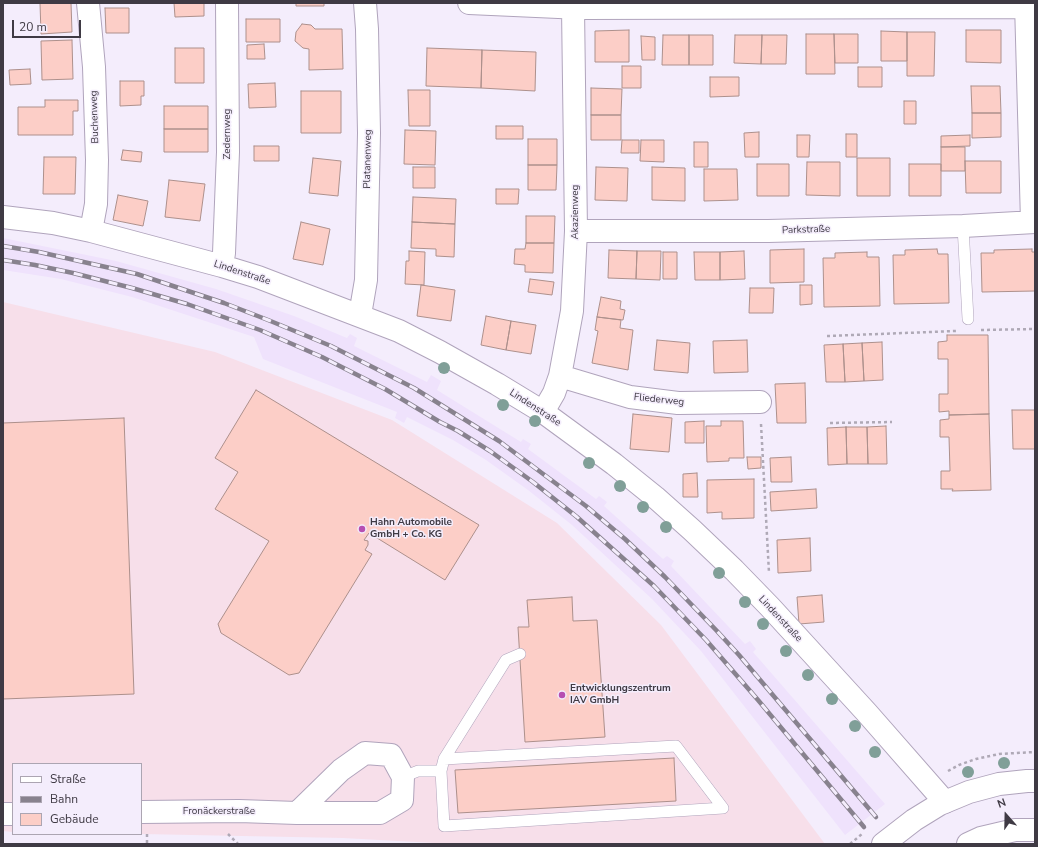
<!DOCTYPE html>
<html>
<head>
<meta charset="utf-8">
<style>
  body { margin:0 }
  #map { position:relative; width:1038px; height:847px; overflow:hidden; background:#f4edfc; font-family:"Nunito Sans",sans-serif }
  canvas { display:block }
  .frame { position:absolute; inset:0; border:4px solid #3f3a44; pointer-events:none }
  .legend { position:absolute; left:12px; top:763px; width:130px; height:72px; box-sizing:border-box; background:#f4edfc; border:1px solid #aca5b2; margin:0; padding:5px 7px; list-style:none; font-size:12px; color:#3f3a44 }
  .legend li { display:flex; align-items:center; gap:8px; height:20px }
  .legend b { width:20px; border:1px solid #aca5b2 }
  .north { position:absolute; left:986px; top:795px; width:40px; height:40px; -webkit-text-stroke:3px #f4edfc; paint-order:stroke; rotate:340deg; font-size:11px; font-weight:700; line-height:16px; text-align:center; color:#3f3a44 }
  .north::after { content:''; display:block; margin:auto; width:14px; height:18px; background:#3f3a44; clip-path:polygon(50% 0,100% 100%,50% 72%,0 100%) }
  .scale { position:absolute; left:12px; top:20px; width:69px; height:18px; box-sizing:border-box; border:2px solid #3f3a44; border-top:0; padding-left:5px; font-size:12px; line-height:14px; white-space:nowrap; color:#3f3a44; -webkit-text-stroke:3px #f4edfc; paint-order:stroke }
</style>
</head>
<body>
<div id="map">
<canvas width="1038" height="847"></canvas>
<div class="frame"></div>
<ul class="legend">
<li><b style="height:5px;background:#fff"></b>Straße</li>
<li><b style="height:5px;background:#88828e"></b>Bahn</li>
<li><b style="height:11px;background:#fccec7"></b>Gebäude</li>
</ul>
<div class="north">N</div>
<div class="scale">20 m</div>
</div>
<script>
const context = document.querySelector('canvas').getContext('2d');
context.lineJoin = 'round';
function paint(path, color) { context.fillStyle = color; context.fill(path, 'evenodd'); }
const toPath = rows => new Path2D(rows.map(r => 'M' + r).join(''));
function stroke(path, color, width, dash) { context.strokeStyle = color; context.lineWidth = width; context.lineCap = dash ? 'butt' : 'round'; context.setLineDash(dash || []); context.stroke(path); }
function drawText(font, color, halo, rows, align = 'center') {
  context.font = font + ' "Nunito Sans",sans-serif'; context.lineWidth = 3; context.setLineDash([]); context.textBaseline = 'middle'; context.strokeStyle = halo; context.fillStyle = color; for (const [text, x, y, turn = 0] of rows) {
    context.save(); context.translate(x, y); context.rotate((+turn || 0) * Math.PI / 180); context.textAlign = isNaN(turn) ? turn : align; if (halo) context.strokeText(text, 0, 0); context.fillText(text, 0, 0); context.restore();
  }
}
paint(toPath([
  [3,238,116,261,216,289,294,316,347,338,350,334,357,338,354,346,427,382,431,375,441,381,437,390,521,442,523,439,531,444,528,449,596,499,599,496,607,502,604,506,663,559,667,556,674,561,671,566,745,644,750,641,756,649,753,652,885,804,845,835,701,651,652,599,572,525,528,490,486,460,453,440,407,417,404,423,395,418,397,412,263,359,254,337,132,297,61,279,3,270]
]), '#efe2fc');
paint(toPath([
  [3,302,215,352,392,420,557,523,661,625,825,844,453,844,343,838,141,834,141,764,13,764,13,832,3,831]
]), '#f7dfea');
const building = toPath([
  [40,3,71,3,72,32,41,34,40,3],
  [174,3,204,3,204,16,175,17,174,3],
  [296,3,324,3,324,6,296,6,296,3],
  [105,8,129,8,129,33,106,33,105,8],
  [246,19,280,19,280,42,246,42,246,19],
  [302,24,311,25,315,29,342,29,343,69,309,70,309,49,303,48,295,41,296,32,302,24],
  [629,30,629,62,595,62,595,31,629,30],
  [966,30,1001,30,1001,63,966,62,966,30],
  [881,31,907,32,907,61,881,61,881,31],
  [907,32,935,32,934,76,907,76,907,32],
  [806,34,834,34,835,74,806,74,806,34],
  [834,34,858,34,858,63,835,63,834,34],
  [663,35,689,35,689,65,662,65,663,35],
  [689,35,713,35,713,65,689,65,689,35],
  [735,35,762,35,761,64,734,63,735,35],
  [762,35,787,35,786,64,761,64,762,35],
  [641,36,655,37,655,60,642,60,641,36],
  [72,40,73,79,42,80,41,41,72,40],
  [264,44,265,59,247,59,247,45,264,44],
  [175,48,204,48,204,83,175,83,175,48],
  [427,48,482,50,481,88,426,86,427,48],
  [482,50,536,52,535,91,481,88,482,50],
  [622,66,641,66,641,88,622,88,622,66],
  [858,67,882,67,882,87,858,87,858,67],
  [30,69,31,84,10,85,9,70,30,69],
  [710,77,739,77,739,96,710,97,710,77],
  [120,81,144,81,144,96,141,96,141,105,120,106,120,81],
  [275,83,276,107,249,108,248,84,275,83],
  [971,86,1000,86,1001,113,972,113,971,86],
  [591,88,622,89,621,115,591,115,591,88],
  [408,90,430,90,430,126,409,126,408,90],
  [301,91,341,91,341,133,301,133,301,91],
  [45,100,78,100,78,111,73,111,73,135,18,135,18,107,45,107,45,100],
  [904,101,916,101,916,124,904,124,904,101],
  [164,106,208,106,208,129,164,129,164,106],
  [972,113,1001,113,1001,137,972,138,972,113],
  [591,115,621,115,621,140,591,140,591,115],
  [496,126,523,126,523,139,496,139,496,126],
  [164,129,208,129,208,152,164,152,164,129],
  [405,130,436,131,435,165,404,164,405,130],
  [759,132,759,157,745,157,744,133,759,132],
  [846,134,857,134,857,157,846,157,846,134],
  [797,135,810,135,809,157,797,157,797,135],
  [970,135,970,146,941,147,941,136,970,135],
  [528,139,557,139,557,165,528,165,528,139],
  [622,140,639,140,639,153,621,153,622,140],
  [641,140,664,140,664,162,640,161,641,140],
  [694,142,708,142,708,167,694,167,694,142],
  [254,146,279,146,279,161,254,161,254,146],
  [941,147,965,147,965,171,941,171,941,147],
  [123,150,142,152,141,162,121,160,123,150],
  [44,157,76,157,75,194,43,194,44,157],
  [313,158,341,161,338,196,309,193,313,158],
  [857,158,890,158,890,196,857,196,857,158],
  [965,161,1001,161,1001,193,966,193,965,161],
  [807,162,840,162,840,196,806,195,807,162],
  [757,164,789,164,789,196,757,196,757,164],
  [909,164,941,164,941,196,909,196,909,164],
  [528,165,557,165,556,190,528,190,528,165],
  [413,167,435,167,435,188,413,188,413,167],
  [596,167,628,168,627,201,595,200,596,167],
  [652,167,685,168,685,201,652,200,652,167],
  [704,169,737,169,738,200,704,201,704,169],
  [169,180,205,184,200,221,165,217,169,180],
  [496,189,519,189,518,204,496,204,496,189],
  [118,195,148,201,143,226,113,220,118,195],
  [413,197,456,199,455,224,412,222,413,197],
  [526,216,555,216,554,243,526,243,526,216],
  [301,222,330,229,323,265,293,259,301,222],
  [412,222,455,224,454,257,436,256,436,249,411,248,412,222],
  [526,243,554,243,553,273,525,272,525,265,514,264,515,249,525,249,526,243],
  [804,249,804,282,770,283,770,250,804,249],
  [937,249,938,254,948,254,949,303,894,304,893,255,905,255,905,250,937,249],
  [1032,249,1032,252,1035,252,1035,291,982,292,981,253,994,253,994,250,1032,249],
  [609,250,637,251,636,279,608,278,609,250],
  [409,251,425,252,424,285,405,284,406,261,409,261,409,251],
  [637,251,661,251,660,280,636,279,637,251],
  [744,251,745,279,720,280,720,252,744,251],
  [663,252,677,252,677,279,663,279,663,252],
  [694,252,720,252,720,280,695,280,694,252],
  [867,252,867,257,879,257,880,306,824,307,823,258,835,258,835,253,867,252],
  [530,279,554,282,552,295,528,292,530,279],
  [421,285,455,290,451,321,417,316,421,285],
  [800,285,812,285,812,304,800,305,800,285],
  [750,288,774,288,773,313,749,313,750,288],
  [601,297,621,301,620,309,625,310,623,320,597,317,601,297],
  [486,316,511,321,506,350,481,345,486,316],
  [597,317,621,320,620,328,633,330,628,370,592,363,598,331,595,330,597,317],
  [511,321,536,325,531,354,506,350,511,321],
  [947,335,988,335,989,414,949,415,949,411,939,412,939,394,948,394,948,359,938,359,938,342,947,341,947,335],
  [657,340,690,343,688,373,654,370,657,340],
  [747,340,748,372,714,373,713,341,747,340],
  [882,342,883,380,864,381,862,343,882,342],
  [862,343,864,381,845,382,843,344,862,343],
  [843,344,845,382,826,382,824,345,843,344],
  [805,383,806,423,777,423,775,384,805,383],
  [256,390,479,525,445,580,369,533,364,540,368,541,368,545,365,550,372,554,299,673,289,675,221,633,218,624,269,541,215,509,238,472,215,458,256,390],
  [1012,410,1035,410,1035,449,1013,449,1012,410],
  [633,414,672,418,669,452,630,449,633,414],
  [989,414,991,490,952,491,953,489,941,489,941,471,950,471,949,437,940,437,940,420,949,419,949,415,989,414],
  [124,418,134,694,3,699,3,423,124,418],
  [704,421,704,443,685,443,685,422,704,421],
  [721,421,743,421,744,458,729,458,729,461,707,462,706,426,721,426,721,421],
  [886,426,887,464,868,464,867,427,886,426],
  [846,427,847,464,828,465,827,428,846,427],
  [846,427,867,427,868,464,847,464,846,427],
  [747,457,761,457,761,468,748,469,747,457],
  [791,457,792,482,771,482,770,458,791,457],
  [697,473,698,497,683,497,683,474,697,473],
  [754,479,754,518,722,519,722,512,707,513,707,480,754,479],
  [816,489,817,508,771,511,770,492,816,489],
  [810,538,811,571,778,573,777,540,810,538],
  [822,595,824,622,799,624,797,597,822,595],
  [572,597,573,621,597,620,605,737,525,742,518,627,529,627,527,600,572,597],
  [674,758,676,801,458,813,455,770,674,758]
]);
paint(building, '#fccec7');
stroke(building, '#ad908c', 1);
const service = toPath([
  [963,226,968,319],
  [441,771,444,826,723,808,676,746,444,759],
  [403,777,418,771,441,771,444,759,506,660,520,654]
]);
const minor = toPath([
  [88,3,94,67,97,160,96,204,91,231],
  [469,3,581,8,1026,7],
  [1026,3,1032,222],
  [3,217,53,223,91,231,222,266,258,277,399,331,440,352,497,384,543,412,614,464,655,497,692,530,734,570,770,607,867,713,945,802],
  [576,231,768,231,963,226,1035,222],
  [222,266,224,253,228,152,227,3],
  [360,315,366,280,369,133,367,29,365,3],
  [560,376,630,397,678,403,760,402],
  [543,412,554,393,560,376,572,311,576,231,573,8],
  [141,812,239,811,297,813,380,813,402,800,403,777,391,755,365,753,341,770,297,813],
  [3,814,13,814]
]);
const secondary = toPath([
  [883,844,914,820,940,804,969,792,999,784,1027,781,1035,781],
  [968,844,981,838,1015,830,1035,830]
]);
stroke(service, '#b0a4bc', 12);
stroke(minor, '#b0a4bc', 24);
stroke(secondary, '#b0a4bc', 24);
stroke(toPath([
  [981,330,1035,329],
  [827,336,956,331],
  [830,423,892,422],
  [761,424,769,573],
  [948,771,959,765,976,759,999,754,1035,752],
  [147,834,147,844],
  [228,834,238,844],
  [850,844,862,834]
]), '#afa9b6', 2.5, [3, 3]);
stroke(service, '#fff', 11);
stroke(minor, '#fff', 22);
stroke(secondary, '#fff', 22);
const rail = toPath([
  [3,246,39,252,137,274,224,303,268,320,331,346,414,388,499,441,586,506,625,539,665,577,716,630,739,655,876,817],
  [3,260,35,265,73,273,132,288,187,304,260,330,322,357,385,389,440,422,458,431,490,451,533,482,577,517,654,586,706,640,758,700,864,827]
]);
stroke(rail, '#88828e', 4.5);
stroke(rail, '#f4edfc', 3, [9]);
context.fillStyle = '#809f98';
for (const [x, y] of [
  [444,368],
  [503,405],
  [535,421],
  [589,463],
  [620,486],
  [643,507],
  [666,527],
  [719,573],
  [745,602],
  [763,624],
  [786,651],
  [808,675],
  [832,699],
  [855,726],
  [875,752],
  [1004,763],
  [968,772]
]) { context.beginPath(); context.arc(x, y, 6, 0, 2 * Math.PI); context.fill(); }
for (const [x, y, r, color] of [
  [362,529,4,"#b64fb2"],
  [562,695,4,"#b64fb2"]
]) { const dot = new Path2D(); dot.arc(x, y, r, 0, 2 * Math.PI); context.fillStyle = color; context.fill(dot); stroke(dot, '#f4edfc', 1.5); }
drawText('10px', '#3f3a44', '#f4edfc', [
  ["Buchenweg",95,117,-92],
  ["Zedernweg",228,134,-90],
  ["Platanenweg",368,159,-89],
  ["Akazienweg",576,212,-90],
  ["Parkstraße",806,230,-2],
  ["Lindenstraße",242,273,18],
  ["Fliederweg",659,400,6],
  ["Lindenstraße",535,408,33],
  ["Lindenstraße",780,619,47],
  ["Fronäckerstraße",219,812]
]);
drawText('bold 10px', '#3f3a44', '#f4edfc', [
  ["Hahn Automobile",370,523],
  ["GmbH + Co. KG",370,535],
  ["Entwicklungszentrum",570,689],
  ["IAV GmbH",570,701]
], 'left');
</script>
</body>
</html>
